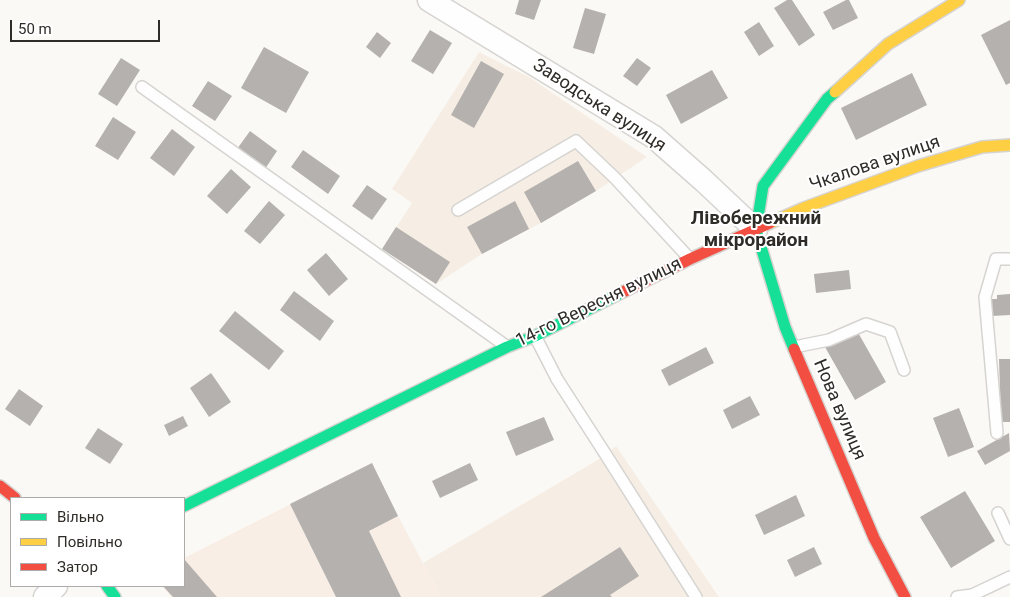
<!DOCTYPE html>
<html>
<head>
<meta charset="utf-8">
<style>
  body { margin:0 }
  #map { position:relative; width:1010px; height:597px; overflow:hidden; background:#fbf9f6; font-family:Roboto,sans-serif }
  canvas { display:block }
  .legend { position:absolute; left:10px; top:497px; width:175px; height:90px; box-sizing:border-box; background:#fff; border:1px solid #acaba9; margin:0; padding:6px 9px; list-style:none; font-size:15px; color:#2f2c28 }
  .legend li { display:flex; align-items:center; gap:10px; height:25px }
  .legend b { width:25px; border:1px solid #acaba9 }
  .scale { position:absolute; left:10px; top:20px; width:150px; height:22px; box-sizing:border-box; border:2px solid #2f2c28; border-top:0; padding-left:6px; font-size:15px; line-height:18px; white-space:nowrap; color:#2f2c28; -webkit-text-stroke:4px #fff; paint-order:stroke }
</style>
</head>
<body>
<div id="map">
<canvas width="1010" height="597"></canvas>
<ul class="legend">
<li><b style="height:6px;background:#16e098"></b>Вільно</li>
<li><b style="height:6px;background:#ffcf43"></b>Повільно</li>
<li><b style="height:6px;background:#f24e42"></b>Затор</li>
</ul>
<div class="scale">50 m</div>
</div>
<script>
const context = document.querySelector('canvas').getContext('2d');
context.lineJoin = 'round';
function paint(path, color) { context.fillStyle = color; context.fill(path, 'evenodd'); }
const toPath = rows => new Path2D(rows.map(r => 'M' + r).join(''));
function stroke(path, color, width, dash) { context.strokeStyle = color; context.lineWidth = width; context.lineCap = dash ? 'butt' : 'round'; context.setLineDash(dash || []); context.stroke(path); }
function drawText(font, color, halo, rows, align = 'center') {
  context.font = font + ' Roboto,sans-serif'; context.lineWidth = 4; context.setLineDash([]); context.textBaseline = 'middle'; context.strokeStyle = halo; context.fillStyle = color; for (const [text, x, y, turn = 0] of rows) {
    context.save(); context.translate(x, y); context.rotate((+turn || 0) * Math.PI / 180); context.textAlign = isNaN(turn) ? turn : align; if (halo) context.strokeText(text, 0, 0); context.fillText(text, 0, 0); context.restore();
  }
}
paint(toPath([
  [479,52,529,77,647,157,596,191,541,223,482,254,436,284,382,249,412,203,392,189],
  [616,446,719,597,441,597,423,563,606,455]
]), '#f6eee4');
paint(toPath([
  [372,463,398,516,441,597,171,597,162,586,184,586,184,558]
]), '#f8eee6');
paint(toPath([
  [519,0,541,0,534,20,515,14],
  [787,0,792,0,815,35,799,46,774,8],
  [846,0,849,0,858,18,833,30,823,12],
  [585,8,606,14,594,54,573,48],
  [1010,20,1010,83,1006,85,981,35],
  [759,22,774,46,759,56,744,32],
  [430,30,452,43,433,74,411,61],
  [377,32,391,43,380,58,366,47],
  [264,47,309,72,286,113,241,88],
  [121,58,140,70,117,106,98,94],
  [637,58,651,68,637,86,623,76],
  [481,61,504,74,474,128,451,115],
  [712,70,728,98,681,124,666,95],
  [912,73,927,105,856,140,841,108],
  [208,81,232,96,215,121,192,106],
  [113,117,136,132,118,160,95,146],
  [172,129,195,147,174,176,150,158],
  [250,131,277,151,265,169,237,149],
  [303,150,340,176,328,194,291,167],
  [578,161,596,191,541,223,524,192],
  [231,169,251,187,227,214,207,196],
  [367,185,387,199,372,220,352,206],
  [269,201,285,215,260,244,244,231],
  [515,201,529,229,482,254,467,227],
  [396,227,450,262,436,284,382,249],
  [326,253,348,279,329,296,307,270],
  [849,270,851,289,816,293,814,274],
  [294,291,334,321,320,341,280,310],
  [1010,294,1010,315,992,316,991,299,997,299,997,295],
  [235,311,284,351,269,370,219,331],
  [856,329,886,382,855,400,825,347],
  [706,347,714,363,669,386,661,370],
  [999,359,1010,359,1010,422,1001,422],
  [211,373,231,402,209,417,190,388],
  [19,389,43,406,30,426,5,409],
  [750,396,760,415,732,429,723,410],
  [959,408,974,447,948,457,933,418],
  [183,416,188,426,169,436,164,425],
  [544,417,554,440,516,456,506,432],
  [98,428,123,444,110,464,85,448],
  [1009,433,1010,451,985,465,977,451],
  [372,463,398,516,369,531,401,597,336,597,290,504],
  [470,463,478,480,440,498,432,481],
  [965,491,995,541,951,568,920,517],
  [796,495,805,516,764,535,755,515],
  [620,547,639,576,610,595,612,597,541,597],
  [814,547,822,564,795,577,787,560],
  [184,559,217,597,173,597,163,586,184,586]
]), '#b4b1ae');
const lane = toPath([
  [142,87,506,346],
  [458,210,576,141,615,178,690,259],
  [535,336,557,379,606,455,696,597],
  [794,347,829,340,866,324,890,332,904,370],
  [997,433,985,297,996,259,1010,259],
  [998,513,1010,539],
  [957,597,972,595,1010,577]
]);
const street = toPath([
  [429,0,654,137,704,181,756,230],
  [45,597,56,586]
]);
const fast = toPath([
  [794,349,785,327,756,230,763,186,827,99,835,92],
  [184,506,507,347,535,336,623,292],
  [107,586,115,597]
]);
const slow = toPath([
  [835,92,888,44,959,0],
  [770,223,804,208,918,166,982,147,1010,145]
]);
const jam = toPath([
  [623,292,690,259,770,223],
  [794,349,874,538,905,597],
  [0,486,15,498]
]);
stroke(lane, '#d6d4d1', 14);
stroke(street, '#d6d4d1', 25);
stroke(fast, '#d6d4d1', 14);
stroke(slow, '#d6d4d1', 14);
stroke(jam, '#d6d4d1', 14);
stroke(lane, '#fefefe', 11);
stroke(street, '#fefefe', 22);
stroke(fast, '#16e098', 11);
stroke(slow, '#ffcf43', 11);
stroke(jam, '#f24e42', 11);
drawText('18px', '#2f2c28', '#fff', [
  ["Заводська вулиця",599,106,33],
  ["Чкалова вулиця",875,164,-19],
  ["14-го Вересня вулиця",599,303,-26],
  ["Нова вулиця",839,410,67]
]);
drawText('bold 19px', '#2f2c28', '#fff', [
  ["Лівобережний",756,219],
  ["мікрорайон",756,241]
]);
</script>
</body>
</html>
